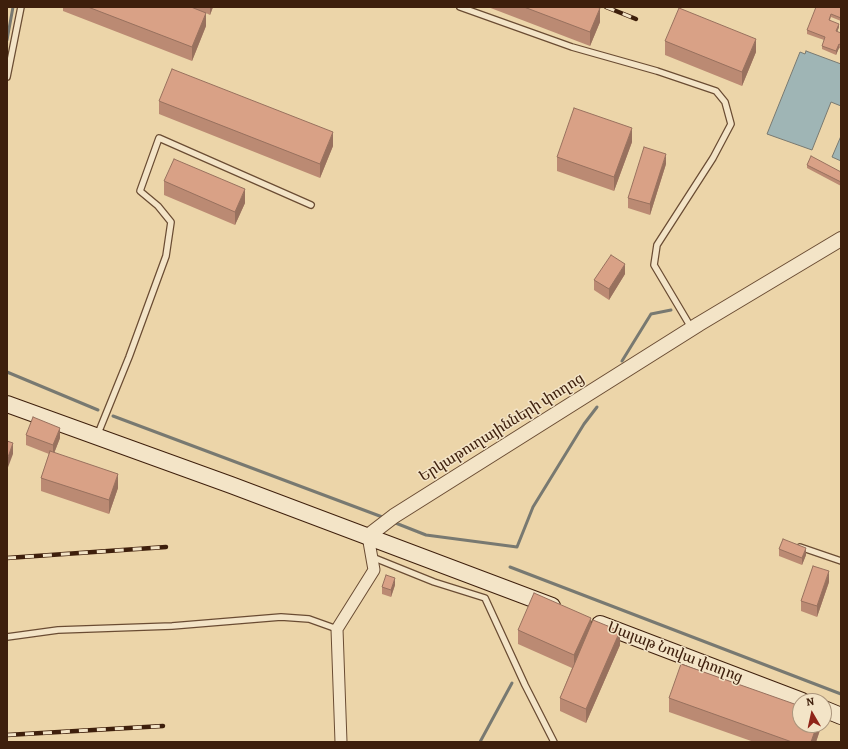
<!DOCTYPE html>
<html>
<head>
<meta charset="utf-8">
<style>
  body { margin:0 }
  #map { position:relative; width:848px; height:749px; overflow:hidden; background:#ecd5a9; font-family:Alegreya,serif }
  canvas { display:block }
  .frame { position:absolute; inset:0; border:8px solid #3e1f0c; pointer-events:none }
  .north { position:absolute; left:792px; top:693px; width:40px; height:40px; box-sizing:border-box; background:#f3e4c7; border:1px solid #ab957c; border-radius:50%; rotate:351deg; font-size:11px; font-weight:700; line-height:16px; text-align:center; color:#3e1f0c }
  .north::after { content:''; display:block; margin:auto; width:14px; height:18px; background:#8f2418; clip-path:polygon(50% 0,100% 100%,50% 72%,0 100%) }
</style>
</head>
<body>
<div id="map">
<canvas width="848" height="749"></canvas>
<div class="frame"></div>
<div class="north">N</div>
</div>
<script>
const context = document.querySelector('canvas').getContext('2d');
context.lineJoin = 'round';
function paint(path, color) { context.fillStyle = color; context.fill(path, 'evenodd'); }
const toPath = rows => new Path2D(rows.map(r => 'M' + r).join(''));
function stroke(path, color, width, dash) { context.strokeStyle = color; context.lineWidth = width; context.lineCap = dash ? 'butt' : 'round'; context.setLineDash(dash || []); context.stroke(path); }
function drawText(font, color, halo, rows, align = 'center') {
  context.font = font + ' Alegreya,"Noto Serif Armenian",serif'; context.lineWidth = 3; context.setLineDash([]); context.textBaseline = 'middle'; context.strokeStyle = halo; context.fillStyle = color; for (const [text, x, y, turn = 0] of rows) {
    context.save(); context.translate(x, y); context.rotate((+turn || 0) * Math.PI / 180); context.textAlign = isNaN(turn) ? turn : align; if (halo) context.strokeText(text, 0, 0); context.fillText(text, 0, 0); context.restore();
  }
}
const water = toPath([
  [806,51,841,64,841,106,831,102,812,150,767,134,800,52,805,54,806,51],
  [841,136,841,161,832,157,841,136]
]);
paint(water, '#9fb5b5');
stroke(water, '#787971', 1);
stroke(toPath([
  [7,40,13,7],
  [622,361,651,314,671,310],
  [7,372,98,410],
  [113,416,385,518],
  [393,522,426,535,517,547,533,507,584,424,597,407],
  [510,567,841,694],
  [480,742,512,683]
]), '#787971', 3);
const service = toPath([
  [460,7,572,47,657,71,716,91,725,102,731,124,713,158,657,245,654,265,692,329],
  [7,77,21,7],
  [97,436,129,357,166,256,171,222,158,206,140,191,159,138,311,205],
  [800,547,841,561],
  [372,557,434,582,485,598,525,685,554,742],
  [7,637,58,630,172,626,281,617,309,619,337,629]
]);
const minor = toPath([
  [341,742,337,629,374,570,368,536]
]);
const tertiary = toPath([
  [368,536,394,516,699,324,841,239]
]);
const secondary = toPath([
  [7,404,231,485,552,606],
  [600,624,802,701],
  [824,709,841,716]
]);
stroke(service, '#6a4c33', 8);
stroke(minor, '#6a4c33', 13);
stroke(tertiary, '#6a4c33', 16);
stroke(secondary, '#3e1f0c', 18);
stroke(service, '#f3e4c7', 5.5);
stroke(minor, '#f3e4c7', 11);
stroke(tertiary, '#f3e4c7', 14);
stroke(secondary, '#f3e4c7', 16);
const rail = toPath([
  [606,7,636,19],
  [7,558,166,547],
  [7,735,163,726]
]);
stroke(rail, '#3e1f0c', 4.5);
stroke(rail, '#f3e4c7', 3, [9]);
paint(toPath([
  [63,7,213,7,210,15,206,13,206,26,192,61,63,11],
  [488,7,596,7,600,22,590,46],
  [841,7,841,21,831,17,830,20,839,27,837,32,841,33,841,49,839,48,836,55,822,49,822,46,824,40,807,34,807,30],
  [665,41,756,52,742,86,665,55],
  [159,101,333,146,320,178,159,114],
  [632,142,614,191,557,171,557,157],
  [666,164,650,215,628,208,628,198],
  [807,165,841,172,841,186,807,168],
  [164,181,245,203,235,225,164,195],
  [625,274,609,300,594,290,594,280],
  [26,435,60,438,54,453,118,488,109,514,41,491,41,478,49,454,26,445],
  [779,549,806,555,802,565,779,556],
  [829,582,817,617,801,611,801,601],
  [395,585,391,597,382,594,382,587],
  [591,624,620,645,586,723,560,711,560,698,572,668,518,644,518,630],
  [669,698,821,725,821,727,816,742,754,742,669,712]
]), '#bb8a73');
paint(toPath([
  [210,7,213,7,210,15],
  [600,8,600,22,590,46,590,32],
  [206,13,206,26,192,61,192,47],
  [839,24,839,27,836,35,836,31],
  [756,39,756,52,742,86,742,72],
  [839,44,839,48,836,55,836,51],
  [632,128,632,142,614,191,614,177],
  [333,132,333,146,320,178,320,164],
  [666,154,666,164,650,215,650,204],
  [245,189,245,203,235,225,235,212],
  [625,264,625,274,609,300,609,289],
  [60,428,60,438,53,456,53,445],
  [13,443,13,454,7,470,7,460],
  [118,474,118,488,109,514,109,500],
  [806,548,806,555,802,565,802,558],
  [829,571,829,582,817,617,817,606],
  [395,578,395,585,391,597,391,590],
  [591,618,591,632,574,669,574,655],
  [620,631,620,645,586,723,586,709],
  [817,725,821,725,821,727,816,742,811,742]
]), '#98715e');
const building = toPath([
  [88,7,191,7,206,13,192,47,88,7],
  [524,7,596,7,600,8,590,32,524,7],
  [816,7,841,7,841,18,831,14,829,20,839,24,836,31,841,33,841,45,839,44,836,51,822,46,825,37,807,30,816,7],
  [679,8,756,39,742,72,665,41,679,8],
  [172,69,333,132,320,164,159,101,172,69],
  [574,108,632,128,614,177,557,157,574,108],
  [644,147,666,154,650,204,628,198,644,147],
  [811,156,841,172,841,182,807,165,811,156],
  [174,159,245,189,235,212,164,181,174,159],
  [611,255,625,264,609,289,594,280,611,255],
  [33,417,60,428,53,445,26,435,33,417],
  [7,441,13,443,7,460,7,441],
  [50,451,118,474,109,500,41,478,50,451],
  [783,539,806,548,802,558,779,549,783,539],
  [813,566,829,571,817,606,801,601,813,566],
  [386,575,395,578,391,590,382,587,386,575],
  [534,593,591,618,574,655,518,630,534,593],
  [593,620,620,631,586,709,560,698,593,620],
  [681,664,800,706,800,725,817,725,811,742,792,742,669,698,681,664]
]);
paint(building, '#d9a186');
stroke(building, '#98715e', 1);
drawText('15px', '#3e1f0c', '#f3e4c7', [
  ["Երկաթուղայինների փողոց",502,428,-32],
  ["Սայաթ Նովա փողոց",675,653,21]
]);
</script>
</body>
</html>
